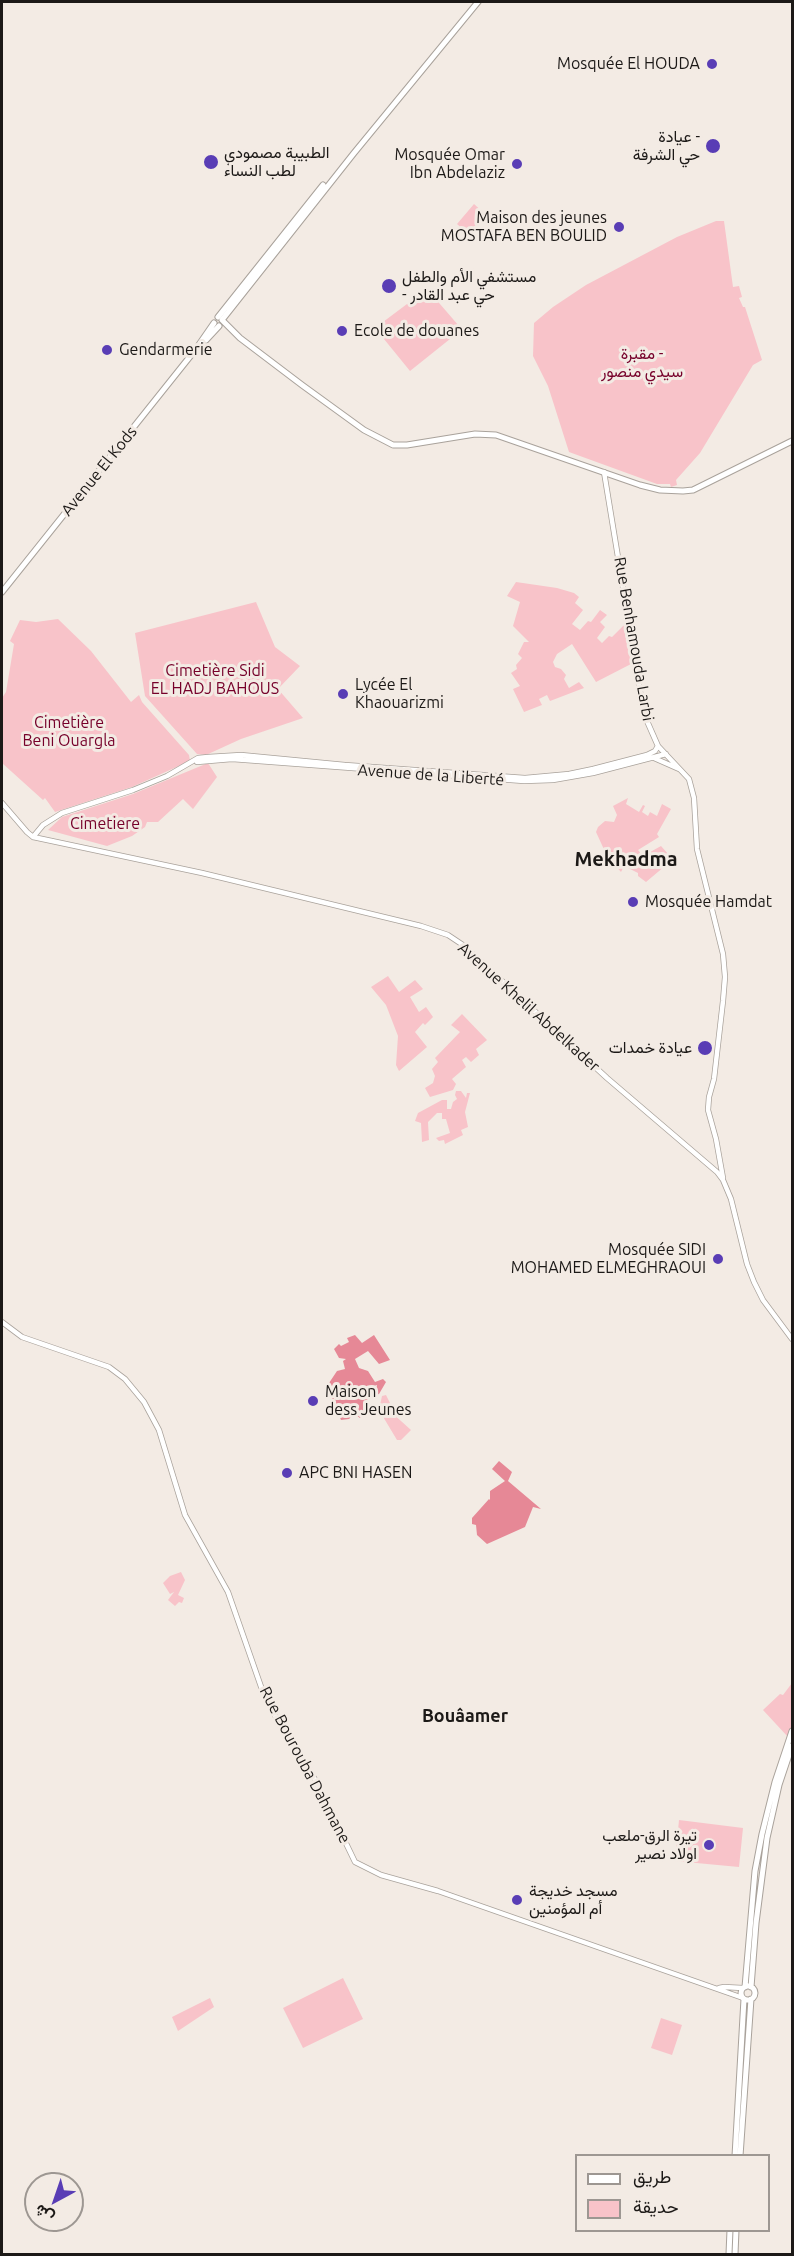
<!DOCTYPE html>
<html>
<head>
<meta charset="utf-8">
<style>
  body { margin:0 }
  #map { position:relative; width:794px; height:2256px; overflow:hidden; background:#f3ebe4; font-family:Ubuntu,Vazirmatn,sans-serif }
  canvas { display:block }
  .frame { position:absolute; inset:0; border:3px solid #1c1917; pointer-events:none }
  .legend { position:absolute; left:575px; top:2154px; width:195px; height:78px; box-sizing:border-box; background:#f3ebe4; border:2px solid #9d9792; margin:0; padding:8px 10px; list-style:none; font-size:18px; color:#1c1917 }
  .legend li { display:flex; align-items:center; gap:12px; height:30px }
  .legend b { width:30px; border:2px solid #9d9792 }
  .north { position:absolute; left:24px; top:2172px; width:60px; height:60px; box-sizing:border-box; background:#f3ebe4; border:2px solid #9d9792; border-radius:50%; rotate:220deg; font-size:16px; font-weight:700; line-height:24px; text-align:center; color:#1c1917 }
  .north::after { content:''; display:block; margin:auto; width:21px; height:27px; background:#593db5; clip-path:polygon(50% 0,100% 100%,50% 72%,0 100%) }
</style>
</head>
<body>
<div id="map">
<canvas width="794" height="2256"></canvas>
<div class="frame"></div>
<ul class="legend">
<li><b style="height:8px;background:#fff"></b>طريق</li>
<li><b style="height:16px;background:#f8c3c9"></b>حديقة</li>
</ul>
<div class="north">ش</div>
</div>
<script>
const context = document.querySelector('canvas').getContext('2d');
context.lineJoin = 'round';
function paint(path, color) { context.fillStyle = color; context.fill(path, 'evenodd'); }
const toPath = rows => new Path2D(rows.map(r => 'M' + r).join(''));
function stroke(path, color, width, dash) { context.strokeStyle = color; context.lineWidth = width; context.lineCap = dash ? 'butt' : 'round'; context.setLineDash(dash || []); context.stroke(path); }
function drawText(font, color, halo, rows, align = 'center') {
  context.font = font + ' Ubuntu,Vazirmatn,sans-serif'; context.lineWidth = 6; context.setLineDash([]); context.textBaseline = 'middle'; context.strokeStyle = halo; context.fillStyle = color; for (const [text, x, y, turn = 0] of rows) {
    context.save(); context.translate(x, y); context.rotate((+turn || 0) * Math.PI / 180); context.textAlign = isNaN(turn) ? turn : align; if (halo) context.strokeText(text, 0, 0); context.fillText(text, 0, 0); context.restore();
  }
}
paint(toPath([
  [474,204,485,214,468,234,457,224],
  [716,221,724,221,733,287,739,286,742,297,739,298,743,307,745,307,762,360,753,365,700,453,676,480,677,485,671,487,670,484,657,484,569,452,548,386,533,356,534,323,553,307,586,285,677,237],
  [427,289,459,326,457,328,460,331,410,371,375,328],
  [516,582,557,588,574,593,579,597,575,603,583,610,572,624,580,630,588,621,591,622,600,610,607,615,600,622,605,627,597,638,602,643,609,636,612,637,624,625,631,664,596,682,572,644,557,654,553,662,555,667,561,669,566,675,564,679,569,688,579,682,584,688,550,701,547,695,539,699,542,705,524,712,513,689,520,686,511,673,517,669,516,665,522,658,518,654,524,642,529,642,513,626,520,602,507,596],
  [256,602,275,647,300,666,278,689,303,718,241,739,206,755,197,754,145,696,135,633],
  [58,619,91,651,131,702,139,695,142,702,189,755,190,761,132,787,55,812,45,798,43,800,2,763,2,698,6,692,14,644,10,641,20,620,36,622],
  [208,763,217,777,193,809,183,799,158,822,147,822,145,827,132,836,107,846,48,830,62,817,133,794],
  [628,798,626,804,639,812,643,805,645,806,642,812,648,816,650,812,657,816,662,804,671,809,657,834,659,837,638,850,643,856,661,846,669,855,671,861,646,882,638,876,638,873,624,866,621,872,607,856,596,832,598,827,605,821,614,822,617,815,613,806],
  [388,976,399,992,415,980,423,989,410,997,419,1012,426,1007,433,1017,425,1025,423,1023,415,1032,427,1047,399,1071,396,1065,398,1036,386,1005,371,987],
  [462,1014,487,1040,476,1049,479,1055,471,1062,466,1057,462,1060,466,1067,452,1079,456,1084,453,1090,430,1097,425,1088,433,1083,435,1076,432,1069,438,1062,435,1058,460,1032,451,1025],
  [456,1091,461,1091,466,1098,467,1093,470,1093,465,1112,468,1127,461,1130,463,1135,445,1144,444,1140,439,1141,436,1138,450,1133,446,1119,442,1119,442,1113,437,1113,428,1122,429,1140,422,1142,421,1123,415,1121,418,1113,442,1100,447,1100,447,1109,451,1109,453,1102,457,1099,455,1095],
  [386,1395,391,1405,395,1408,391,1412,411,1430,401,1440,397,1440,379,1410,382,1396],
  [181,1572,185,1580,178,1595,184,1598,182,1603,179,1602,175,1606,168,1600,174,1592,170,1594,163,1583,170,1576],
  [792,1683,792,1725,788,1737,763,1710,780,1694,783,1695],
  [679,1820,743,1828,739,1867,675,1861],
  [343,1978,363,2019,303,2048,283,2008],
  [210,1998,214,2007,178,2031,172,2017],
  [661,2018,682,2025,672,2055,651,2048]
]), '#f8c3c9');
paint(toPath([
  [355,1335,362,1343,374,1335,390,1360,379,1364,368,1351,355,1359,359,1368,368,1371,375,1382,383,1379,386,1382,379,1394,375,1395,377,1385,374,1386,360,1418,354,1414,349,1419,341,1420,327,1386,337,1371,345,1369,343,1361,346,1359,339,1358,334,1349,339,1344,341,1346,349,1342,347,1338],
  [499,1461,512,1472,508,1481,541,1509,533,1507,525,1527,487,1544,477,1535,476,1525,472,1524,472,1518,489,1499,490,1500,490,1491,505,1481,492,1469]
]), '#e68896');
const tertiary = toPath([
  [604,472,640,691,647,721,658,746,689,779,694,798,697,849,723,954,725,977,723,1001,714,1079,709,1097,708,1110,716,1139,723,1178],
  [654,758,679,769],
  [197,762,232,759,524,781,553,780,593,773,666,754],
  [2,803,27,832,33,837,202,873,421,926,448,935,463,945,607,1078,717,1172,723,1180,731,1199,747,1264,754,1282,763,1300,792,1339],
  [33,837,43,825,62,813,133,790,167,776,198,758,208,757,241,755,345,765,525,778,569,774,593,769,647,755,655,751,658,746],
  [2,1322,22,1337,109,1367,125,1379,144,1402,159,1430,185,1515,228,1592,266,1701,316,1781,355,1862,381,1875,438,1891,743,1998],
  [719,1988,724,1987,743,1988]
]);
const secondary = toPath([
  [218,317,323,185],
  [222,320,354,153,478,2],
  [223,321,240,338,302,385,364,430,393,445,407,445,475,434,496,435,640,485,660,490,683,491,693,490,792,441],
  [206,340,219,326],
  [2,592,196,349,214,323],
  '741 1993a7 7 0 1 1 14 0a7 7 0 1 1-14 0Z',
  [745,1987,755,1871,762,1834,775,1782,792,1731],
  [751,1987,756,1923,767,1838,779,1785,792,1746],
  [735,2156,744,1999],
  [740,2156,751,1999],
  [729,2254,730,2230],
  [735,2254,736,2230]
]);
stroke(tertiary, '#a9a29b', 6);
stroke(secondary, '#a9a29b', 7);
stroke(tertiary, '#fff', 4.5);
stroke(secondary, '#fff', 5);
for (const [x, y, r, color] of [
  [712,64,6,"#593db5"],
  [713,146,8,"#593db5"],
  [211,162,8,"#593db5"],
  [517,164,6,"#593db5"],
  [619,227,6,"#593db5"],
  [389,286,8,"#593db5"],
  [342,331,6,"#593db5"],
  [107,350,6,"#593db5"],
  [343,694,6,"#593db5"],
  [633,902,6,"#593db5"],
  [705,1048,8,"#593db5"],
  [718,1259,6,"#593db5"],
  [313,1401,6,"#593db5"],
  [287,1473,6,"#593db5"],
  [709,1845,6,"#593db5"],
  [517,1900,6,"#593db5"]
]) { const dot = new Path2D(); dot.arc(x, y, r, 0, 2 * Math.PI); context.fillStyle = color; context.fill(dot); stroke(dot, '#f3ebe4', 2); }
drawText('16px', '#1c1917', '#f3ebe4', [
  ["Mosquée El HOUDA",700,64,"right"],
  ["عيادة -",700,137,"right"],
  ["حي الشرفة",700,155,"right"],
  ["الطبيبة مصمودي",224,153],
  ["لطب النساء",224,171],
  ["Mosquée Omar",505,155,"right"],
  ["Ibn Abdelaziz",505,173,"right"],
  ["Maison des jeunes",607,218,"right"],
  ["MOSTAFA BEN BOULID",607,236,"right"],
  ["مستشفي الأم والطفل",402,277],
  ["- حي عبد القادر",402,295],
  ["Ecole de douanes",354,331],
  ["Gendarmerie",119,350],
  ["Lycée El",355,685],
  ["Khaouarizmi",355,703],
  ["Mosquée Hamdat",645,902],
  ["عيادة خمدات",692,1048,"right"],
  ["Mosquée SIDI",706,1250,"right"],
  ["MOHAMED ELMEGHRAOUI",706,1268,"right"],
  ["Maison",325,1392],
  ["dess Jeunes",325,1410],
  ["APC BNI HASEN",299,1473],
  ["تيرة الرق-ملعب",697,1836,"right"],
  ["اولاد نصير",697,1854,"right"],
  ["مسجد خديجة",529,1891],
  ["أم المؤمنين",529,1909]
], 'left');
drawText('16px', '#76002a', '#f3ebe4', [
  ["مقبرة -",642,354],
  ["سيدي منصور",642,372],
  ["Cimetière Sidi",215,671],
  ["EL HADJ BAHOUS",215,689],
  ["Cimetière",69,723],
  ["Beni Ouargla",69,741],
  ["Cimetiere",105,824]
]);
drawText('16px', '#1c1917', '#f3ebe4', [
  ["Avenue El Kods",99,471,-51],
  ["Rue Benhamouda Larbi",634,639,80],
  ["Avenue de la Liberté",431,775,4],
  ["Avenue Khelil Abdelkader",529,1007,42],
  ["Rue Bourouba Dahmane",305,1765,62]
]);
drawText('bold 18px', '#1c1917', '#f3ebe4', [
  ["Bouâamer",465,1716]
]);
drawText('bold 20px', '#1c1917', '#f3ebe4', [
  ["Mekhadma",626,859]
]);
</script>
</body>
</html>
